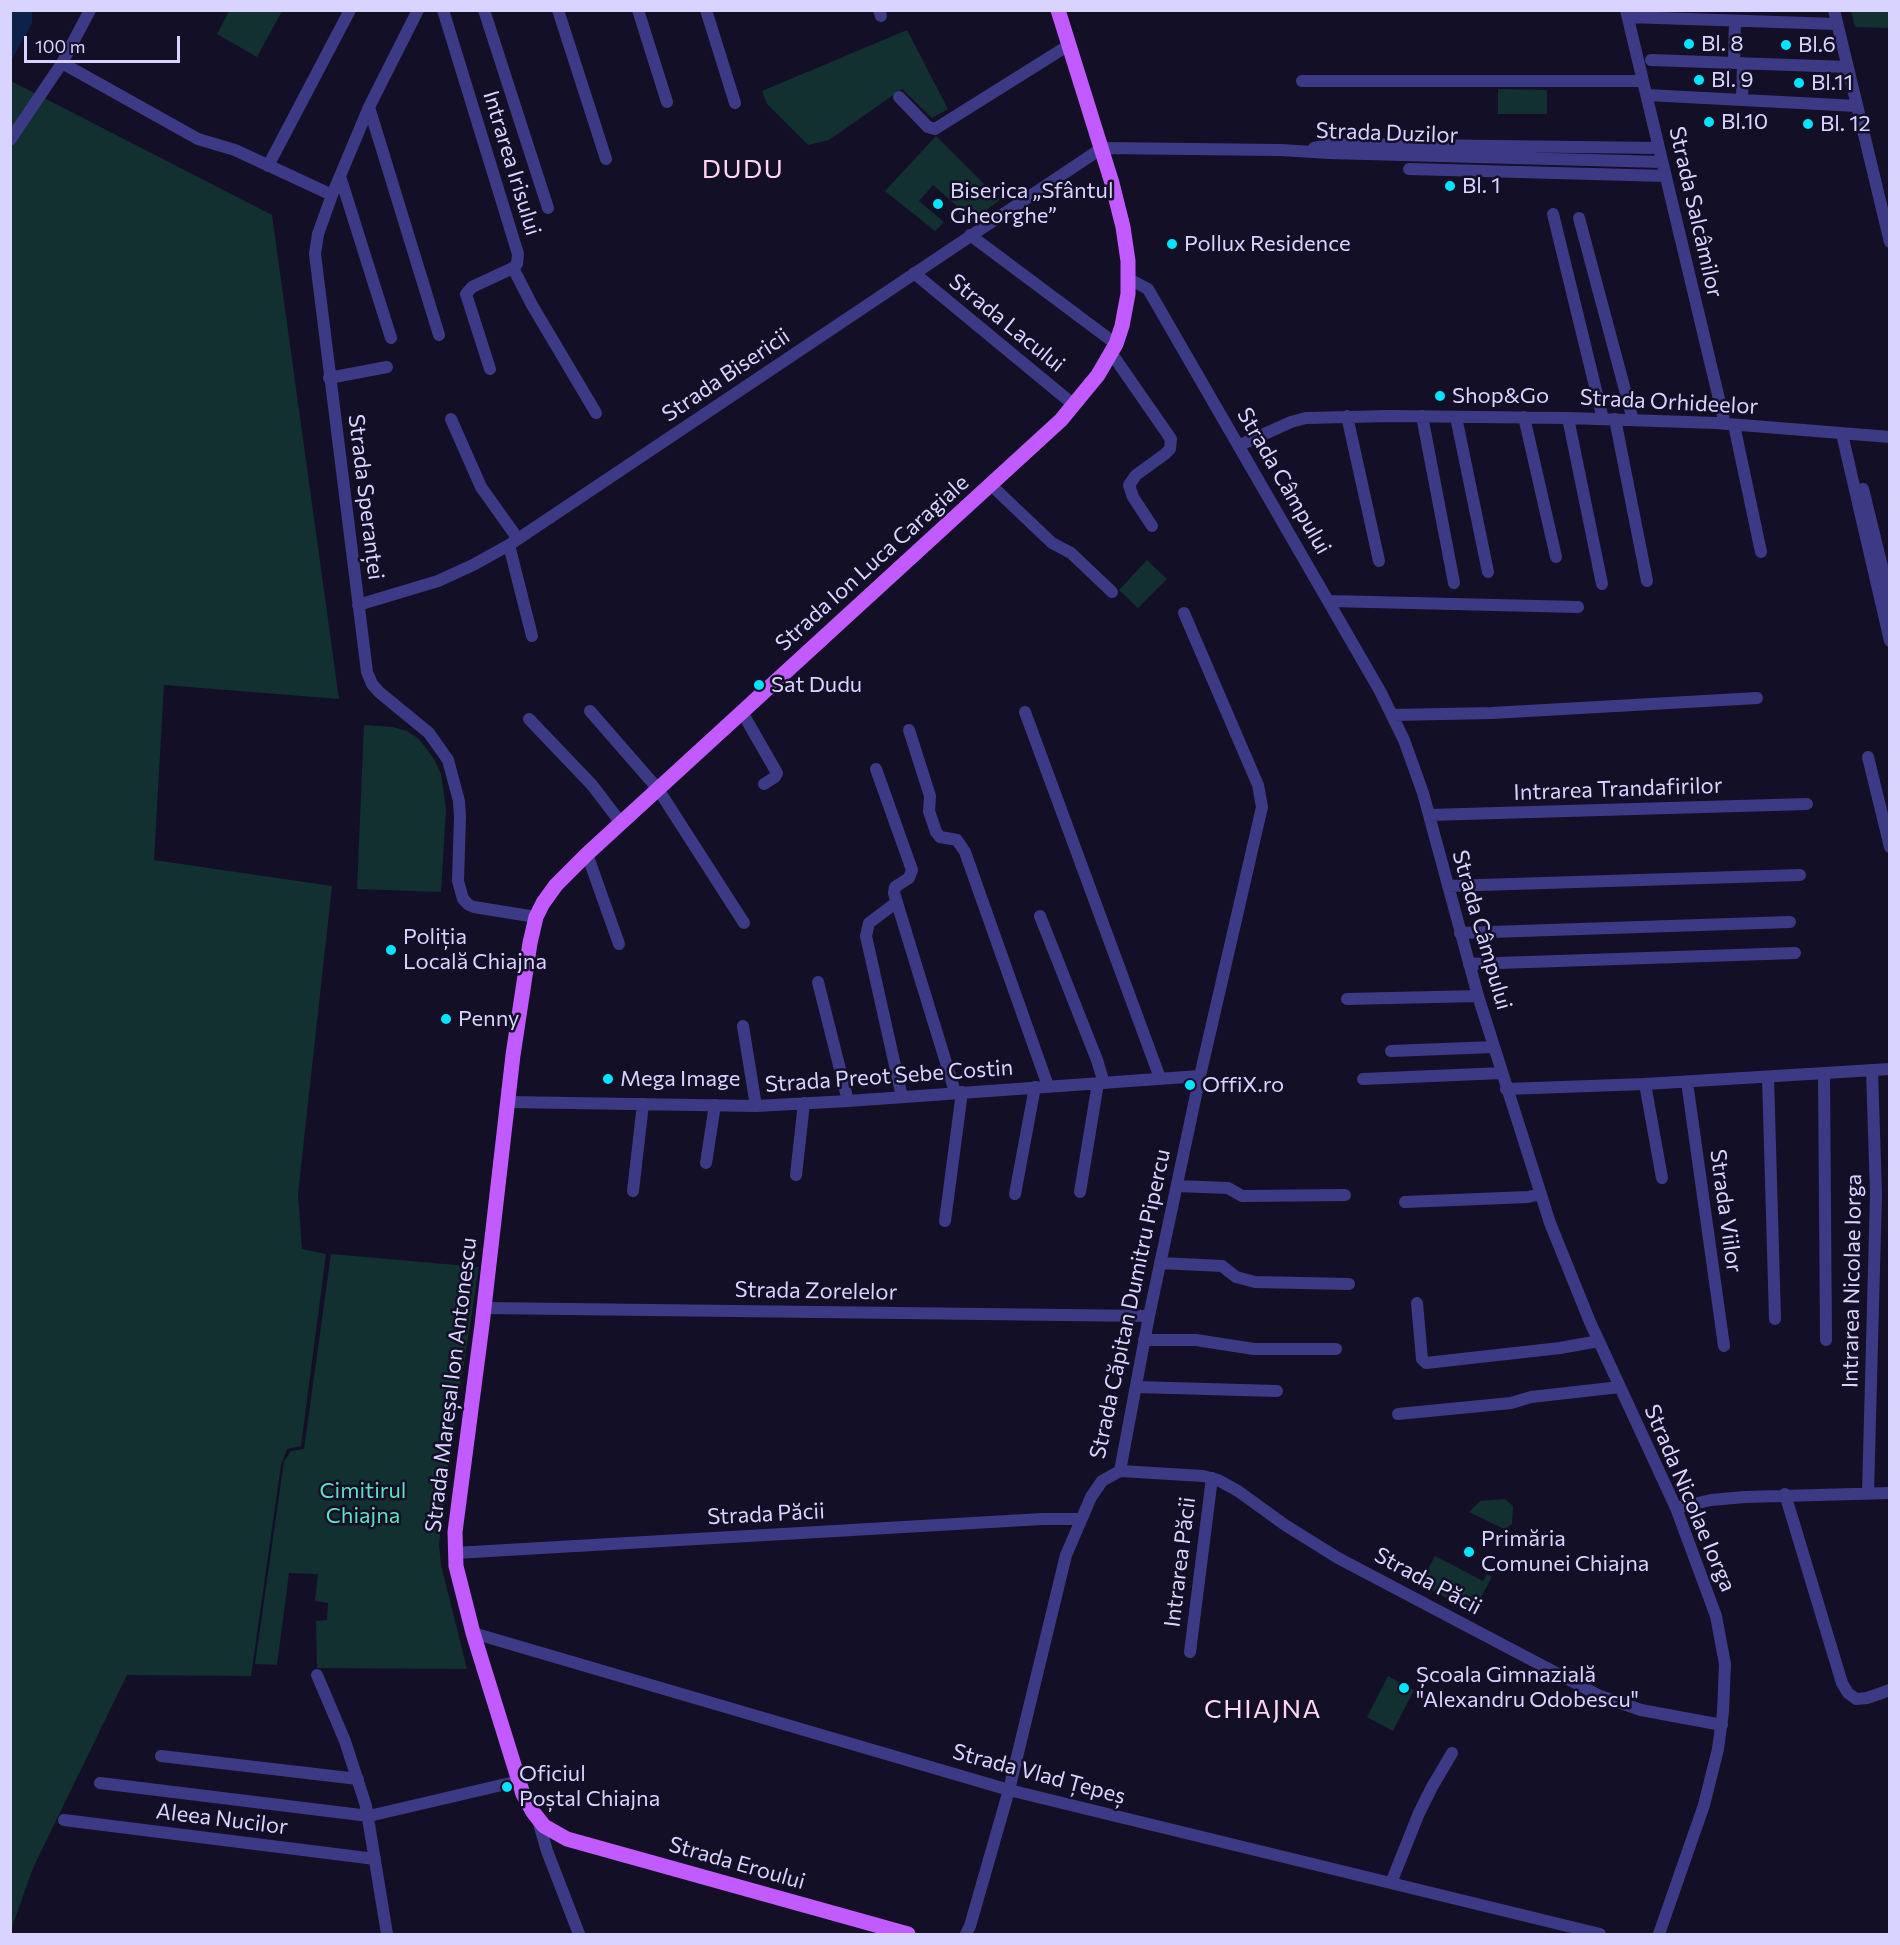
<!DOCTYPE html>
<html>
<head>
<meta charset="utf-8">
<style>
  body { margin:0 }
  #map { position:relative; width:1900px; height:1945px; overflow:hidden; background:#130f26; font-family:Commissioner,sans-serif }
  canvas { display:block }
  .frame { position:absolute; inset:0; border:12px solid #d9d4ff; pointer-events:none }
  .scale { position:absolute; left:24px; top:36px; width:156px; height:27px; box-sizing:border-box; border:3px solid #d9d4ff; border-top:0; padding-left:8px; font-size:18px; line-height:21px; white-space:nowrap; color:#d9d4ff; -webkit-text-stroke:4px #130f26; paint-order:stroke }
</style>
</head>
<body>
<div id="map">
<canvas width="1900" height="1945"></canvas>
<div class="frame"></div>
<div class="scale">100 m</div>
</div>
<script>
const context = document.querySelector('canvas').getContext('2d');
context.lineJoin = 'round';
function paint(path, color) { context.fillStyle = color; context.fill(path, 'evenodd'); }
const toPath = rows => new Path2D(rows.map(r => 'M' + r).join(''));
function stroke(path, color, width, dash) { context.strokeStyle = color; context.lineWidth = width; context.lineCap = dash ? 'butt' : 'round'; context.setLineDash(dash || []); context.stroke(path); }
function drawText(font, color, halo, rows, align = 'center') {
  context.font = font + ' Commissioner,sans-serif'; context.lineWidth = 5; context.setLineDash([]); context.textBaseline = 'middle'; context.strokeStyle = halo; context.fillStyle = color; for (const [text, x, y, turn = 0] of rows) {
    context.save(); context.translate(x, y); context.rotate((+turn || 0) * Math.PI / 180); context.textAlign = isNaN(turn) ? turn : align; if (halo) context.strokeText(text, 0, 0); context.fillText(text, 0, 0); context.restore();
  }
}
paint(toPath([
  [229,11,282,11,257,57,217,34],
  [1851,11,1889,11,1889,28,1855,27],
  [907,30,948,109,932,118,902,89,829,140,808,145,767,104,762,91],
  [11,81,272,215,339,699,164,685,154,860,332,886,298,1194,302,1249,326,1254,301,1446,287,1449,281,1465,251,1676,127,1675,33,1868,11,1930],
  [1498,89,1547,90,1547,114,1498,114],
  [936,136,1000,200,967,224,958,212,958,207,933,185,919,201,944,222,935,231,885,191],
  [1147,560,1167,579,1138,608,1119,590],
  [364,725,393,727,407,731,419,739,434,759,441,774,446,809,441,892,357,889],
  [331,1254,479,1267,446,1478,439,1545,441,1565,467,1669,317,1668,316,1621,327,1620,328,1603,315,1601,318,1574,289,1573,277,1665,255,1664,284,1461,291,1451,304,1449],
  [1505,1499,1513,1506,1512,1524,1507,1528,1502,1528,1469,1512,1480,1501],
  [1435,1556,1483,1581,1487,1574,1492,1577,1473,1612,1420,1584],
  [1388,1676,1414,1690,1393,1731,1367,1717]
]), '#12302f');
paint(toPath([
  [11,10,32,11,32,23,11,61]
]), '#0c2248');
stroke(toPath([
  [418,10,369,107,332,195,318,234,315,254,367,672,372,684,379,692,429,733,448,760,459,801,460,817,458,881,463,899,469,905,474,907,536,917],
  [443,10,518,254,517,264,513,268,472,287,466,294,490,369],
  [484,10,548,208],
  [558,10,606,159],
  [638,10,667,102],
  [706,10,735,103],
  [879,10,881,16],
  [1626,10,1725,424],
  [1834,10,1890,242],
  [1628,17,1837,24],
  [1651,60,1847,67],
  [62,63,198,139,235,150,332,195],
  [1734,63,1735,21],
  [1302,81,1643,81],
  [1647,95,1857,106],
  [899,97,928,127,935,129,1069,45],
  [1742,100,1743,63],
  [369,107,439,335],
  [10,140,62,63,90,10],
  [1314,148,1334,144,1659,148],
  [268,166,350,10],
  [1409,169,1666,176],
  [340,176,391,338],
  [1553,214,1603,419],
  [1579,218,1633,420],
  [970,235,1116,344],
  [513,268,532,305,596,413],
  [914,273,1074,405],
  [1129,279,1148,289,1380,691,1404,740,1423,793,1478,996,1550,1223,1590,1322,1676,1508,1716,1616,1725,1664,1723,1712,1718,1749,1704,1805,1659,1934],
  [1112,354,1171,439,1170,449,1165,454,1136,475,1129,485,1133,497,1152,526],
  [329,378,387,367],
  [1347,416,1379,561],
  [1422,416,1454,583],
  [1456,417,1488,572],
  [1524,417,1556,557],
  [1568,418,1602,584],
  [451,419,481,487,518,539],
  [1615,419,1647,581],
  [1734,425,1761,552],
  [1842,434,1890,641],
  [1240,445,1291,422,1306,418,1390,416,1568,418,1716,423,1890,437],
  [991,485,1052,543,1071,553,1112,592],
  [1863,489,1890,599],
  [509,545,532,636],
  [1329,601,1578,607],
  [358,605,438,581,473,565,509,545,1102,148,1280,150,1329,153,1662,162],
  [590,711,658,789,744,923],
  [742,712,777,773,775,777,764,784],
  [1025,712,1160,1078],
  [1392,715,1492,713,1757,698],
  [529,719,592,785,621,823],
  [909,730,930,796,929,811,936,832,940,837,957,840,965,852,1048,1086],
  [1868,757,1890,847],
  [876,769,912,870,909,878,895,887,894,893,955,1092],
  [1429,815,1807,804],
  [587,854,619,944],
  [1448,886,1800,875],
  [897,902,869,923,866,936,902,1097],
  [1040,916,1097,1060,1104,1083],
  [1460,933,1790,922],
  [1469,964,1795,953],
  [818,982,848,1101],
  [1347,999,1478,996],
  [743,1026,756,1106],
  [1391,1051,1494,1047],
  [1824,1074,1826,1340],
  [1768,1077,1775,1319],
  [1363,1079,1502,1073],
  [1687,1082,1724,1346],
  [1645,1084,1662,1178],
  [1506,1089,1645,1084,1890,1069],
  [508,1102,756,1106,848,1101,1200,1076],
  [706,1163,715,1105],
  [796,1175,804,1103],
  [1177,1186,1228,1188,1242,1196,1345,1195],
  [633,1191,643,1104],
  [1080,1192,1098,1083],
  [1015,1194,1035,1087],
  [1405,1202,1528,1197,1541,1194],
  [945,1221,962,1092],
  [1160,1263,1222,1266,1236,1277,1255,1282,1349,1284],
  [1417,1303,1422,1359,1426,1363,1560,1348,1599,1341],
  [484,1308,1149,1316],
  [1144,1340,1196,1340,1254,1349,1336,1349],
  [1136,1387,1277,1391],
  [1398,1414,1511,1403,1531,1397,1620,1387],
  [1120,1471,1149,1316,1200,1076,1262,807,1258,785,1184,613],
  [1868,1493,1876,1194,1872,1070],
  [1785,1494,1842,1683,1848,1693,1856,1699,1867,1698,1890,1690],
  [1676,1508,1711,1500,1745,1497,1890,1493],
  [455,1553,1042,1519,1080,1519],
  [473,1633,1009,1790,1600,1934],
  [1190,1652,1212,1478],
  [317,1675,345,1741,366,1806,387,1934],
  [161,1756,358,1779],
  [100,1783,369,1816,519,1781],
  [64,1820,375,1859],
  [538,1820,547,1851,579,1934],
  [1391,1883,1419,1813,1432,1787,1452,1753],
  [966,1934,970,1926,1009,1790,1066,1555,1091,1497,1102,1481,1120,1471,1203,1476,1218,1480,1238,1491,1285,1525,1338,1558,1600,1696,1641,1710,1722,1725]
]), '#3d3a85', 12);
stroke(toPath([
  [908,1934,567,1839,544,1826,533,1812,523,1794,473,1633,456,1566,455,1532,482,1325,513,1055,530,943,536,917,543,903,556,885,587,854,1061,420,1098,375,1116,344,1122,326,1128,294,1128,261,1123,227,1112,183,1058,10]
]), '#c25bff', 15);
for (const [x, y, r, color] of [
  [1689,44,6,"#00e5ff"],
  [1786,45,6,"#00e5ff"],
  [1699,80,6,"#00e5ff"],
  [1799,83,6,"#00e5ff"],
  [1709,122,6,"#00e5ff"],
  [1808,124,6,"#00e5ff"],
  [1450,186,6,"#00e5ff"],
  [938,204,6,"#00e5ff"],
  [1172,244,6,"#00e5ff"],
  [1440,396,6,"#00e5ff"],
  [759,685,6,"#00e5ff"],
  [391,950,6,"#00e5ff"],
  [446,1019,6,"#00e5ff"],
  [608,1079,6,"#00e5ff"],
  [1190,1085,6,"#00e5ff"],
  [1469,1552,6,"#00e5ff"],
  [1404,1688,6,"#00e5ff"],
  [507,1787,6,"#00e5ff"]
]) { const dot = new Path2D(); dot.arc(x, y, r, 0, 2 * Math.PI); context.fillStyle = color; context.fill(dot); stroke(dot, '#130f26', 2); }
drawText('22px', '#d9d4ff', '#130f26', [
  ["Bl. 8",1701,44],
  ["Bl.6",1798,45],
  ["Bl. 9",1711,80],
  ["Bl.11",1811,83],
  ["Bl.10",1721,122],
  ["Bl. 12",1820,124],
  ["Bl. 1",1462,186],
  ["Biserica „Sfântul",950,191],
  ["Gheorghe”",950,216],
  ["Pollux Residence",1184,244],
  ["Shop&Go",1452,396],
  ["Sat Dudu",771,685],
  ["Poliția",403,937],
  ["Locală Chiajna",403,962],
  ["Penny",458,1019],
  ["Mega Image",620,1079],
  ["OffiX.ro",1202,1085],
  ["Primăria",1481,1539],
  ["Comunei Chiajna",1481,1564],
  ["Școala Gimnazială",1416,1675],
  ["\"Alexandru Odobescu\"",1416,1700],
  ["Oficiul",519,1774],
  ["Poștal Chiajna",519,1799]
], 'left');
drawText('22px', '#d9d4ff', '#130f26', [
  ["Strada Duzilor",1387,133,2],
  ["Intrarea Irisului",512,163,73],
  ["Strada Salcâmilor",1696,212,77],
  ["Strada Lacului",1007,323,39],
  ["Strada Bisericii",726,375,-34],
  ["Strada Orhideelor",1669,402,3],
  ["Strada Câmpului",1284,481,60],
  ["Strada Speranței",366,497,83],
  ["Strada Ion Luca Caragiale",872,563,-42],
  ["Intrarea Trandafirilor",1618,789,-2],
  ["Strada Câmpului",1482,930,74],
  ["Strada Preot Sebe Costin",889,1076,-4],
  ["Strada Viilor",1726,1211,82],
  ["Intrarea Nicolae Iorga",1852,1281,-89],
  ["Strada Zorelelor",816,1291,1],
  ["Strada Căpitan Dumitru Pipercu",1130,1304,-78],
  ["Strada Mareșal Ion Antonescu",451,1385,-83],
  ["Strada Nicolae Iorga",1690,1498,67],
  ["Strada Păcii",766,1514,-3],
  ["Intrarea Păcii",1180,1562,-83],
  ["Strada Păcii",1428,1581,28],
  ["Strada Vlad Țepeș",1039,1774,15],
  ["Aleea Nucilor",222,1819,7],
  ["Strada Eroului",737,1863,16]
]);
drawText('22px', '#5fe0c0', '#130f26', [
  ["Cimitirul",363,1491],
  ["Chiajna",363,1516]
]);
context.letterSpacing = '1.5px';
drawText('26px', '#ffd6f0', '#130f26', [
  ["DUDU",743,169],
  ["CHIAJNA",1263,1709]
]);
context.letterSpacing = '0px';
</script>
</body>
</html>
